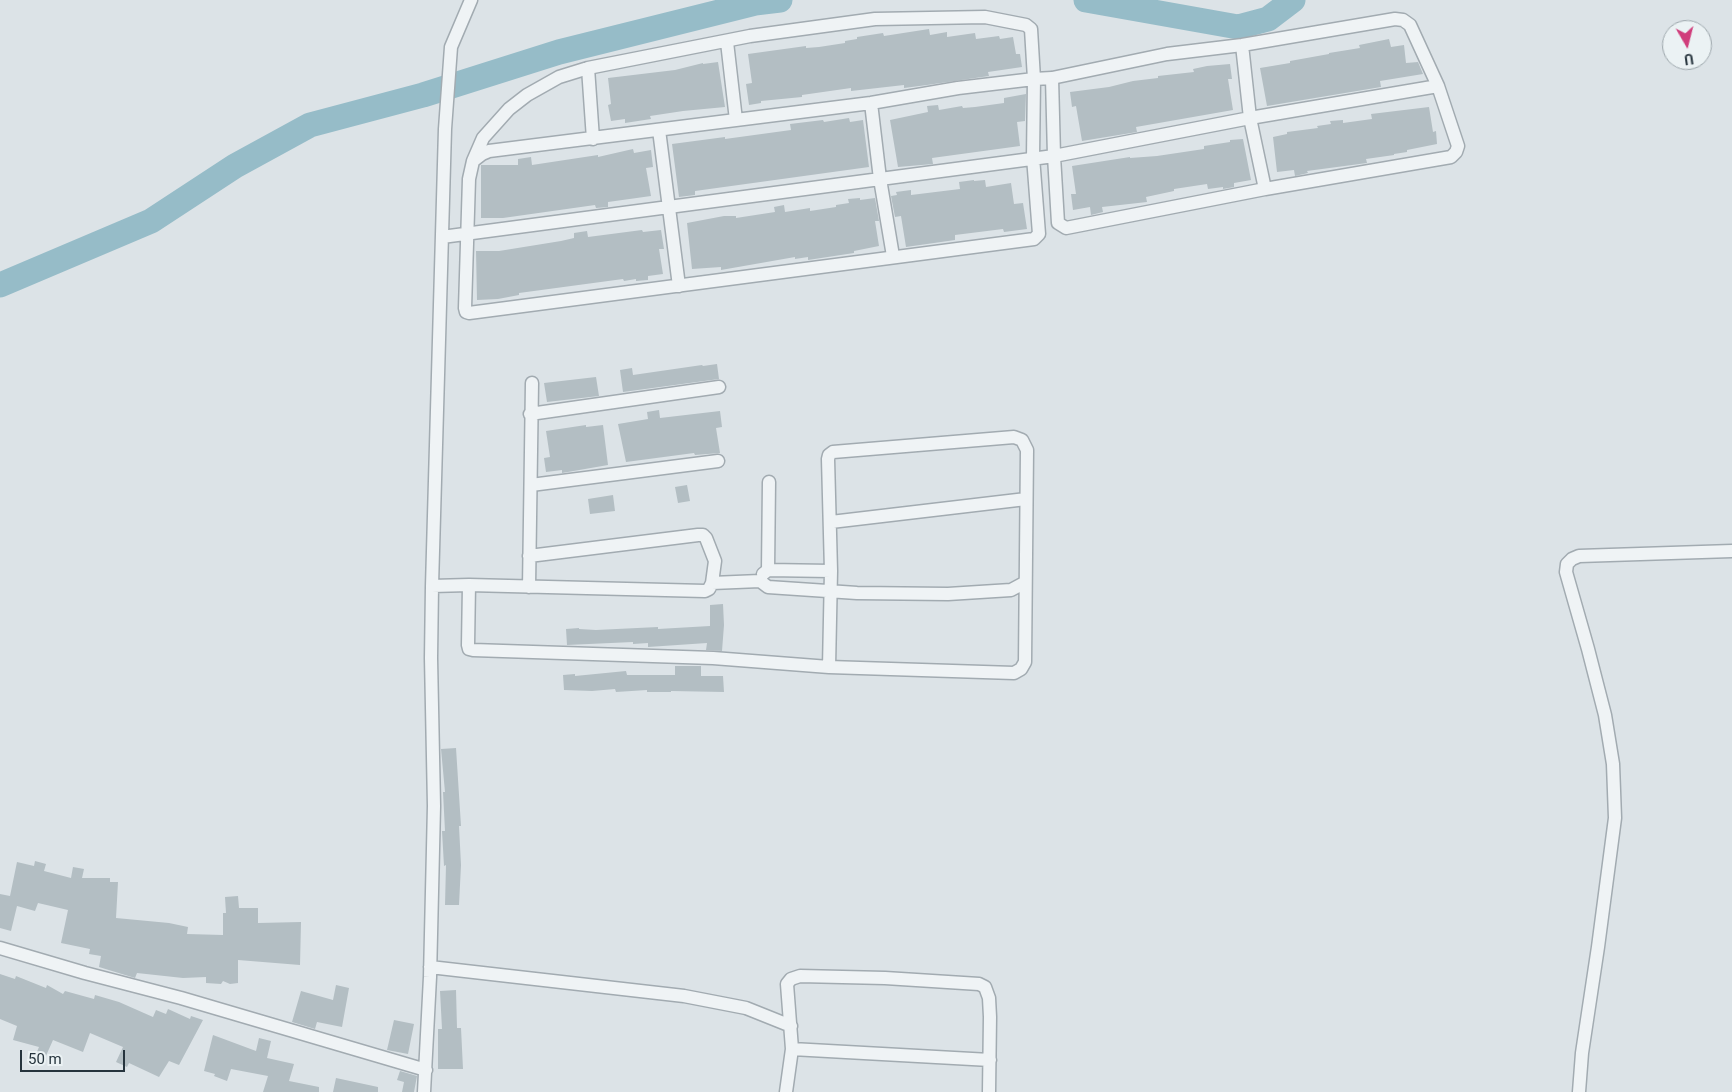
<!DOCTYPE html>
<html>
<head>
<meta charset="utf-8">
<style>
  body { margin:0 }
  #map { position:relative; width:1732px; height:1092px; overflow:hidden; background:#dce3e7; font-family:Roboto,sans-serif }
  canvas { display:block }
  .north { position:absolute; left:1662px; top:20px; width:50px; height:50px; box-sizing:border-box; background:#ebf2f4; border:1px solid #9ca6ab; border-radius:50%; rotate:172deg; font-size:14px; font-weight:700; line-height:20px; text-align:center; color:#26343d }
  .north::after { content:''; display:block; margin:auto; width:18px; height:22px; background:#d03d7b; clip-path:polygon(50% 0,100% 100%,50% 72%,0 100%) }
  .scale { position:absolute; left:20px; top:1050px; width:105px; height:22px; box-sizing:border-box; border:2px solid #26343d; border-top:0; padding-left:6px; font-size:15px; line-height:18px; white-space:nowrap; color:#26343d; -webkit-text-stroke:4px #ebf2f4; paint-order:stroke }
</style>
</head>
<body>
<div id="map">
<canvas width="1732" height="1092"></canvas>
<div class="north">U</div>
<div class="scale">50 m</div>
</div>
<script>
const context = document.querySelector('canvas').getContext('2d');
context.lineJoin = 'round';
const toPath = rows => new Path2D(rows.map(r => 'M' + r).join(''));
function stroke(path, color, width, dash) { context.strokeStyle = color; context.lineWidth = width; context.lineCap = dash ? 'butt' : 'round'; context.setLineDash(dash || []); context.stroke(path); }
function paint(path, color) { context.fillStyle = color; context.fill(path, 'evenodd'); }
stroke(toPath([
  [1086,0,1238,27,1268,19,1293,0],
  [0,285,151,221,235,166,310,125,423,95,559,52,755,3,780,0]
]), '#96bcc8', 25);
paint(toPath([
  [929,29,930,35,947,32,947,37,975,33,976,39,999,36,1000,39,1013,37,1016,54,1020,54,1022,67,988,72,989,76,927,85,904,88,904,85,851,91,851,88,802,95,802,97,761,101,761,103,749,105,746,84,752,83,748,54,806,46,806,48,819,47,845,43,845,41,857,39,857,37,883,33,884,36],
  [1389,39,1391,47,1404,45,1406,63,1418,62,1423,74,1380,81,1381,87,1267,106,1260,68,1290,63,1290,61,1329,54,1329,53,1360,48,1359,45],
  [718,62,725,107,683,111,650,116,651,119,625,123,625,119,611,121,608,105,611,104,608,78,675,70,703,63,703,64],
  [1230,64,1232,79,1228,79,1233,110,1136,127,1137,132,1082,141,1076,106,1072,107,1070,92,1109,87,1133,81,1158,78,1158,76,1194,72,1193,69,1207,66],
  [1026,94,1025,121,1017,122,1020,146,932,158,933,164,898,167,890,120,928,112,927,106,938,105,939,110,962,106,963,108,975,107,1004,103,1004,98],
  [1429,107,1433,132,1436,131,1437,144,1407,150,1407,152,1394,154,1394,155,1366,159,1367,163,1307,171,1308,173,1295,176,1294,170,1277,172,1273,137,1287,134,1287,132,1318,128,1317,126,1331,124,1330,121,1343,120,1343,123,1372,119,1371,114],
  [849,118,850,122,863,120,869,167,695,191,695,195,679,197,672,144,725,137,725,139,791,130,790,124,823,120,824,122],
  [1243,139,1251,180,1234,183,1234,187,1223,189,1223,187,1208,189,1207,184,1174,189,1174,191,1146,197,1147,202,1102,207,1103,212,1091,215,1090,207,1073,210,1071,194,1076,194,1072,166,1130,157,1130,158,1157,156,1204,149,1204,146,1230,142,1230,140],
  [633,149,634,153,651,150,653,167,646,168,651,196,608,202,608,207,596,208,595,205,503,218,481,218,481,165,518,165,518,159,531,157,532,165,598,155,598,157],
  [974,180,974,181,985,180,986,187,1011,183,1014,204,1023,203,1027,229,1004,232,1003,229,955,235,955,240,906,247,901,216,895,217,891,196,897,195,896,192,911,190,911,195,960,189,959,182],
  [860,198,860,200,875,198,879,221,875,221,879,246,854,251,854,253,808,260,808,257,795,259,795,257,721,270,721,267,692,269,687,223,724,216,736,216,736,218,775,212,774,207,784,205,785,212,810,208,810,211,836,207,836,205,849,203,848,199],
  [642,230,643,232,661,230,664,249,659,249,663,274,648,276,648,280,636,281,636,279,624,281,623,279,519,293,519,295,498,299,477,300,476,251,499,251,561,241,574,238,574,233,587,231,588,237],
  [717,364,719,379,623,392,620,370,632,368,633,375,702,365,703,366],
  [596,377,599,396,547,402,544,383],
  [659,410,660,418,720,411,722,427,716,428,720,453,695,455,694,453,626,462,618,424,648,419,647,412],
  [586,425,586,427,603,425,608,465,562,473,562,470,546,472,544,458,550,457,546,431],
  [687,485,690,501,678,503,675,487],
  [613,495,615,511,590,514,588,499],
  [723,604,724,625,722,651,706,650,707,643,648,647,648,643,633,644,633,642,567,645,566,629,579,628,579,629,596,630,658,627,658,629,710,626,710,605],
  [675,666,701,666,701,676,723,676,724,692,671,691,671,692,647,692,647,690,616,692,615,689,592,691,564,690,563,675,575,674,575,676,626,671,627,675,675,675],
  [456,748,461,826,459,826,461,865,459,905,445,905,446,865,444,866,442,831,445,831,443,792,445,792,441,749],
  [35,861,46,864,44,871,71,878,73,867,84,869,82,878,110,878,110,882,118,882,116,918,169,923,188,927,187,934,223,935,223,913,226,913,225,897,238,896,239,908,258,908,258,923,301,922,300,965,238,960,238,983,230,984,223,981,221,984,206,983,206,977,183,978,137,973,135,978,99,967,101,956,89,954,90,949,61,943,68,910,38,903,35,911,17,906,11,931,0,928,0,894,10,896,17,862,34,866],
  [0,974,15,979,16,976,46,988,47,985,63,994,65,991,94,999,95,995,119,1002,153,1017,156,1010,166,1014,168,1009,190,1019,191,1016,203,1020,179,1065,169,1061,159,1077,129,1063,127,1067,116,1062,123,1047,90,1033,83,1052,53,1040,45,1058,36,1054,39,1047,13,1040,17,1026,0,1019],
  [336,985,349,988,342,1027,317,1022,315,1029,292,1022,301,991,333,1000],
  [456,990,457,1028,461,1028,463,1069,438,1069,438,1029,442,1029,440,991],
  [394,1020,414,1024,408,1054,387,1050],
  [213,1035,256,1051,259,1038,271,1041,267,1058,294,1064,289,1081,319,1087,319,1092,263,1092,268,1076,231,1069,227,1081,214,1076,215,1074,204,1071],
  [400,1071,417,1076,414,1092,402,1092,404,1082,397,1080],
  [336,1078,378,1087,378,1092,333,1092]
]), '#b3bec3');
const street = toPath([
  [727,42,736,120],
  [1242,45,1250,118,1265,189],
  [588,68,593,139],
  [871,103,880,179,893,256],
  [659,130,679,286],
  [473,161,483,138,509,109,527,95,559,77,588,68,750,36,875,19,985,17,1026,25,1031,29,1034,79,1033,157,1039,234,1034,239,469,313,466,312,465,308,469,179,473,161,482,154,489,151,871,103,958,88,1034,79,1052,78,1167,54,1242,45,1395,19,1403,20,1410,25,1438,86],
  [442,237,1054,156,1250,118,1438,86,1458,146,1456,152,1451,157,1265,189,1066,228,1058,223,1054,156,1052,78],
  [530,414,719,387],
  [531,485,718,461],
  [831,522,1026,499],
  [768,570,769,482],
  [763,574,768,570,831,571],
  [712,583,760,581,768,587,857,593,948,594,1011,590,1024,583],
  [469,585,468,645,469,649,473,650,713,658,829,667,1014,673,1021,669,1025,662,1027,450,1022,440,1014,437,833,452,829,455,828,459,831,571,829,667],
  [432,586,469,585,705,591,709,589,712,583,715,561,706,538,703,535,698,535,529,556],
  [529,587,532,383],
  [0,948,85,973,181,998,426,1070],
  [430,967,684,996,746,1008,791,1026],
  [792,1049,990,1060],
  [424,1092,430,977,434,806,431,658,432,586,445,129,451,47,471,0],
  [786,1092,792,1049,787,984,791,979,800,976,885,978,979,984,985,987,989,998,990,1017,989,1092],
  [1579,1092,1582,1053,1598,947,1615,818,1613,764,1605,715,1588,649,1566,572,1567,564,1572,559,1579,556,1732,551]
]);
stroke(street, '#a2abb1', 15);
stroke(street, '#eff3f5', 12);
</script>
</body>
</html>
